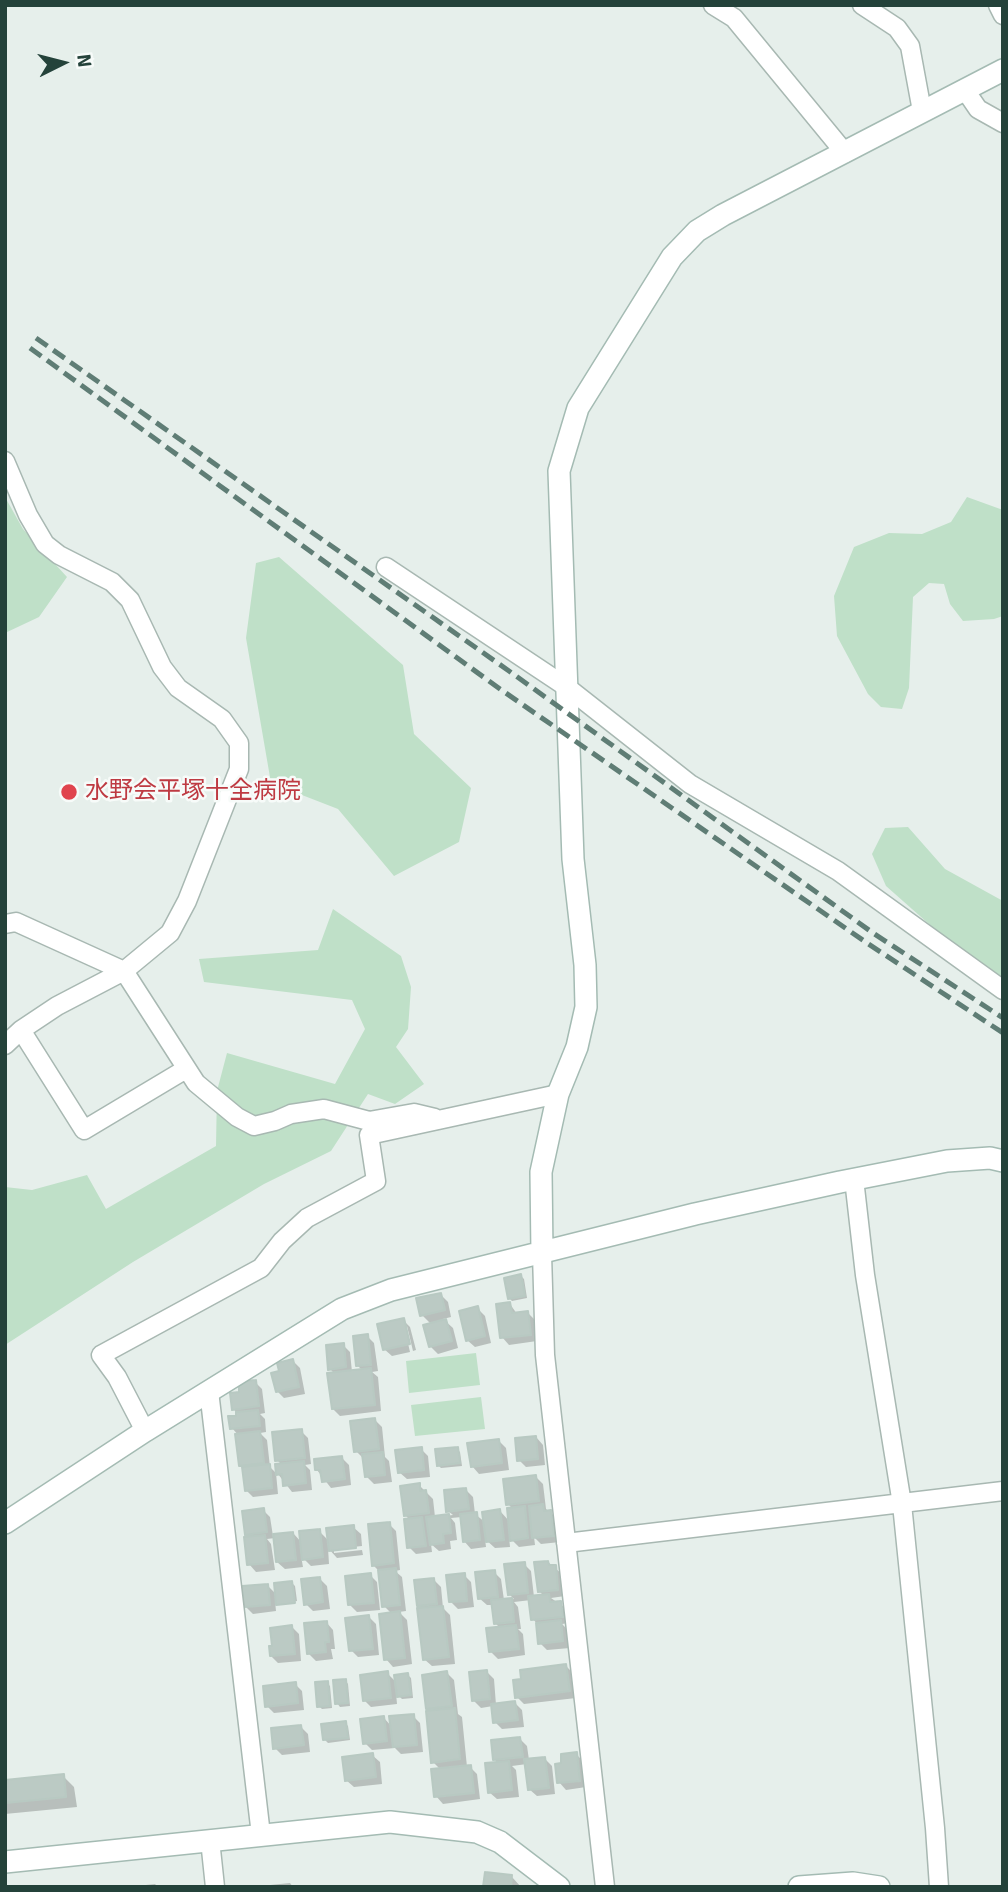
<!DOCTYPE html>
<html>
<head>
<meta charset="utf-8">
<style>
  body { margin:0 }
  #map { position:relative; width:1008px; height:1892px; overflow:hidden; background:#e6efeb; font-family:Signika,sans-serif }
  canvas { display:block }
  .frame { position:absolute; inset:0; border:7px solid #24423a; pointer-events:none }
  .north { position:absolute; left:28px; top:28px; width:70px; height:70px; -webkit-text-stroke:5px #f7fbf9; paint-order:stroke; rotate:84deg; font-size:19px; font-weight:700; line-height:28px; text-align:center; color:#24423a }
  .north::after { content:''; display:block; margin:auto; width:24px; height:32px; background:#24423a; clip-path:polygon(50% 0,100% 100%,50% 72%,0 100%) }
</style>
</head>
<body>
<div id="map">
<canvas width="1008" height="1892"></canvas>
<div class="frame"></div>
<div class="north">N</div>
</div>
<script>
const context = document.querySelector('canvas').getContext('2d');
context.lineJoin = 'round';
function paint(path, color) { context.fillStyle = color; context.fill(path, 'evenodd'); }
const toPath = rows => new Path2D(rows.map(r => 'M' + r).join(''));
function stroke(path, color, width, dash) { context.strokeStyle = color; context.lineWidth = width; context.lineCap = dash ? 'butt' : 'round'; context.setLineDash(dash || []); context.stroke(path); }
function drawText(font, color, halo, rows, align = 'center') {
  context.font = font + ' Signika,"Noto Sans JP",sans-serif'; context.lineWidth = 5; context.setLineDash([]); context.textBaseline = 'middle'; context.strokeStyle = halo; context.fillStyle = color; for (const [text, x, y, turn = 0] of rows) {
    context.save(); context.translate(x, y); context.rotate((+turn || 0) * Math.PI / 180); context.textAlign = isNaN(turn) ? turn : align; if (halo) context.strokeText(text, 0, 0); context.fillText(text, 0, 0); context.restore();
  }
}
paint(toPath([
  [5,497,23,529,67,577,39,617,5,633],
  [967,497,1003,510,1003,616,994,619,963,621,950,604,944,584,929,583,913,597,909,688,902,709,881,707,868,694,837,636,834,596,854,547,889,533,922,534,951,522],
  [279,557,403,665,414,734,471,788,459,842,394,876,338,809,271,783,246,638,256,563],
  [908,827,945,869,1003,901,1003,978,938,932,886,886,872,854,885,828],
  [333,909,401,956,411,987,408,1029,396,1047,424,1084,395,1104,368,1094,331,1151,264,1184,133,1262,5,1345,5,1187,32,1190,87,1175,106,1209,216,1146,217,1091,227,1053,335,1084,365,1029,352,1000,204,982,199,959,318,950],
  [476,1353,480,1385,409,1393,406,1361],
  [481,1397,485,1429,415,1436,411,1405]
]), '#bfe0c8');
paint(toPath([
  [521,1276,524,1279,527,1298,512,1301,509,1298],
  [440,1294,448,1302,451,1317,443,1319,453,1328,458,1348,438,1354,431,1347,432,1325,422,1315],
  [510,1304,517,1314,528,1313,535,1320,537,1341,509,1345,502,1337],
  [477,1308,485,1316,491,1343,475,1347,467,1340],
  [403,1320,410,1327,416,1350,413,1351,407,1326,404,1326,410,1352,392,1356,384,1349],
  [367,1336,374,1343,378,1371,372,1372,378,1377,381,1411,340,1416,333,1409,335,1374,330,1369,343,1345,350,1352,352,1372,363,1371,357,1365],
  [293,1361,300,1368,305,1394,284,1398,277,1391,281,1372],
  [255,1382,262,1389,265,1413,260,1414,265,1419,266,1432,260,1433,267,1440,270,1467,276,1473,278,1494,253,1497,246,1490,244,1468,240,1465,239,1436,232,1428,238,1417,234,1409,241,1394],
  [375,1420,382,1427,385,1457,389,1461,392,1482,374,1484,366,1476,363,1458,356,1451],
  [301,1431,308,1438,311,1464,305,1465,310,1470,312,1490,292,1492,278,1474,282,1465,277,1460],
  [536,1437,543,1445,545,1465,526,1467,519,1460],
  [498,1440,506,1448,509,1470,479,1474,472,1466],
  [421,1449,428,1456,430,1477,407,1479,399,1472],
  [457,1449,460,1452,462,1466,441,1468,438,1465],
  [342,1458,349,1465,351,1485,331,1488,317,1470],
  [536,1477,543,1484,546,1509,558,1519,560,1542,541,1544,534,1537,535,1545,519,1547,509,1537,510,1547,495,1548,485,1539,486,1547,471,1549,464,1541,462,1517,451,1518,455,1523,457,1540,450,1541,451,1549,439,1551,431,1544,432,1552,416,1554,409,1547,410,1520,405,1515,419,1485,433,1499,435,1517,453,1515,448,1511,466,1490,473,1497,475,1514,486,1523,500,1511,510,1522,513,1509,508,1504],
  [263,1510,270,1517,273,1536,293,1533,302,1543,319,1531,329,1541,353,1527,361,1534,362,1546,334,1549,334,1553,362,1550,363,1555,337,1558,328,1548,329,1564,311,1566,301,1556,303,1567,285,1569,277,1562,275,1538,267,1539,271,1544,275,1570,256,1572,249,1564,251,1538,247,1534],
  [389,1524,396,1531,400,1570,395,1571,402,1577,406,1611,399,1612,407,1620,412,1664,393,1667,386,1659,392,1614,384,1606,380,1572,373,1565],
  [548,1562,562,1574,565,1596,551,1598,568,1610,569,1623,562,1624,567,1629,570,1648,547,1650,540,1643,538,1625,533,1619,531,1600,514,1602,518,1607,521,1629,518,1629,523,1634,525,1655,498,1659,490,1651,500,1628,496,1624,493,1605,487,1605,479,1598,494,1572,501,1579,504,1600,514,1599,509,1594,524,1564,531,1571,534,1597,544,1596,539,1591],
  [370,1575,377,1582,380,1610,357,1612,350,1605],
  [464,1575,471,1582,474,1607,458,1609,451,1602],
  [320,1579,327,1586,330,1609,313,1611,306,1604],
  [434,1580,441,1587,443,1608,450,1615,455,1664,432,1666,424,1659,423,1610,418,1605],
  [292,1583,295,1586,297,1601,278,1604,275,1601,276,1611,253,1614,246,1607,267,1585,277,1595],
  [369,1617,376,1624,379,1655,358,1657,351,1650],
  [326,1622,333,1630,335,1649,331,1649,333,1659,316,1661,309,1654],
  [292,1627,299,1634,301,1661,278,1663,271,1656],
  [566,1666,573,1673,576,1698,524,1704,517,1697],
  [487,1672,494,1679,496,1705,515,1703,522,1710,524,1727,502,1729,495,1722,493,1706,481,1708,473,1700],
  [387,1673,397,1683,408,1675,411,1678,413,1698,402,1699,396,1693,397,1704,371,1707,364,1700],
  [447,1673,454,1680,458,1714,462,1717,467,1767,470,1767,477,1774,480,1799,443,1804,436,1796,441,1770,433,1762,432,1712,428,1708],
  [345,1680,348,1684,350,1706,340,1707,337,1703],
  [327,1683,330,1686,332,1708,322,1709,319,1706],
  [295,1684,302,1691,304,1710,274,1713,267,1706],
  [413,1716,420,1723,423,1752,401,1754,395,1748,372,1750,365,1743,384,1718,392,1727],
  [345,1723,348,1726,350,1740,328,1743,324,1739],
  [301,1727,308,1734,310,1752,282,1755,275,1748],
  [520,1739,527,1746,529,1760,544,1758,552,1766,555,1794,537,1796,529,1789,527,1764,512,1766,516,1770,519,1797,497,1799,489,1792,499,1764,495,1760],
  [576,1754,583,1761,586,1787,566,1790,559,1782,563,1765],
  [372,1755,380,1762,382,1784,354,1787,346,1780],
  [63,1776,74,1787,77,1807,5,1814,5,1782],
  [512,1877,521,1887,485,1887],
  [290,1883,293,1887,260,1887,260,1886],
  [155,1884,158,1887,127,1887]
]), '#0003');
const building = toPath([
  [521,1274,525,1296,508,1299,504,1278,521,1274],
  [441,1293,445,1310,420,1316,416,1298,441,1293],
  [510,1302,512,1313,528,1311,531,1335,500,1338,496,1304,510,1302],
  [478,1306,485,1336,466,1341,459,1311,478,1306],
  [404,1318,410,1344,383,1350,377,1324,404,1318],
  [446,1319,452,1341,429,1347,423,1325,446,1319],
  [368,1334,371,1365,356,1366,353,1336,368,1334],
  [344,1343,346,1367,328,1370,326,1345,344,1343],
  [293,1359,299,1387,276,1392,271,1373,279,1371,277,1363,293,1359],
  [371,1368,375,1405,332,1409,327,1373,371,1368],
  [256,1380,259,1406,232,1410,230,1393,239,1392,239,1386,244,1381,256,1380],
  [258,1410,260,1426,230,1429,228,1416,236,1416,236,1412,258,1410],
  [375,1418,379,1449,354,1452,350,1421,375,1418],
  [302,1429,305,1458,275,1461,272,1432,302,1429],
  [260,1431,264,1463,239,1466,235,1434,260,1431],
  [536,1436,538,1459,517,1461,515,1438,536,1436],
  [499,1439,502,1463,471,1467,467,1443,499,1439],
  [422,1447,424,1470,398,1473,395,1450,422,1447],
  [458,1447,460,1463,437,1466,435,1449,458,1447],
  [383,1452,385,1475,365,1477,362,1454,383,1452],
  [342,1456,345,1479,322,1482,320,1470,315,1470,314,1459,342,1456],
  [304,1461,306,1483,283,1486,282,1474,276,1475,275,1464,304,1461],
  [270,1464,272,1488,245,1491,242,1467,270,1464],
  [536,1475,539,1501,506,1505,503,1479,536,1475],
  [420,1483,420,1491,426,1490,429,1513,404,1516,400,1486,420,1483],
  [466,1488,469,1509,446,1512,444,1490,466,1488],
  [543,1504,544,1511,551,1510,554,1536,532,1538,529,1506,543,1504],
  [525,1506,528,1538,510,1541,507,1508,525,1506],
  [264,1508,267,1532,245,1535,242,1511,264,1508],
  [500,1509,504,1540,486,1542,482,1512,500,1509],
  [477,1512,480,1540,463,1542,460,1514,477,1512],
  [449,1514,451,1533,443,1534,444,1543,430,1545,426,1517,449,1514],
  [422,1517,426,1546,407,1548,404,1519,422,1517],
  [390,1522,394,1563,372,1566,368,1524,390,1522],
  [354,1525,356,1548,329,1551,326,1528,354,1525],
  [320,1529,323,1557,302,1560,299,1531,320,1529],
  [293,1532,296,1560,276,1562,273,1534,293,1532],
  [265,1535,268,1563,247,1565,244,1537,265,1535],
  [548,1561,549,1565,556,1565,558,1590,538,1592,534,1562,548,1561],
  [525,1562,528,1593,508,1595,504,1564,525,1562],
  [396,1568,400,1605,382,1607,378,1570,396,1568],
  [495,1570,498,1597,478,1599,475,1572,495,1570],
  [371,1573,374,1603,348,1605,345,1576,371,1573],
  [465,1573,467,1601,449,1602,446,1575,465,1573],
  [320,1577,323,1602,304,1605,301,1579,320,1577],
  [434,1578,437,1604,417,1606,414,1580,434,1578],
  [292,1581,295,1603,276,1605,274,1583,292,1581],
  [268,1584,270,1605,244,1607,242,1586,268,1584],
  [549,1594,550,1602,561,1601,563,1617,531,1620,528,1596,549,1594],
  [512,1598,514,1622,494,1624,491,1600,512,1598],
  [443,1606,449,1657,423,1660,417,1608,443,1606],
  [400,1611,405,1658,384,1660,379,1614,400,1611],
  [369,1615,373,1649,349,1651,345,1618,369,1615],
  [561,1620,563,1641,538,1644,536,1623,561,1620],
  [327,1621,329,1642,325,1642,326,1652,307,1654,304,1623,327,1621],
  [292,1625,295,1654,270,1656,269,1646,272,1646,270,1628,292,1625],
  [516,1625,519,1649,489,1652,486,1628,516,1625],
  [566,1664,570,1691,515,1698,513,1680,521,1679,520,1670,566,1664],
  [487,1670,490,1699,472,1701,469,1672,487,1670],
  [388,1671,391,1698,363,1701,360,1675,388,1671],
  [447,1671,452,1706,426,1709,422,1675,447,1671],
  [408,1673,411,1695,397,1697,394,1675,408,1673],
  [346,1679,348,1703,335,1704,333,1680,346,1679],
  [328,1681,330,1706,317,1707,315,1682,328,1681],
  [296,1682,298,1703,265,1707,263,1686,296,1682],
  [515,1701,518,1720,493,1723,491,1704,515,1701],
  [455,1708,460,1759,431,1763,426,1711,455,1708],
  [414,1714,417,1745,393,1747,389,1716,414,1714],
  [384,1716,387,1741,363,1744,360,1719,384,1716],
  [346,1721,348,1738,323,1740,321,1724,346,1721],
  [301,1725,304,1745,273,1749,271,1728,301,1725],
  [520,1737,523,1757,493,1760,491,1740,520,1737],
  [577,1752,580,1781,557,1783,555,1764,561,1763,561,1754,577,1752],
  [373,1753,376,1777,345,1781,342,1757,373,1753],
  [545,1757,549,1788,528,1790,524,1759,545,1757],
  [509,1761,512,1790,488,1793,485,1763,509,1761],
  [471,1765,474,1793,434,1797,431,1769,471,1765],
  [64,1774,66,1797,5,1803,5,1780,64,1774],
  [485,1872,512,1875,511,1887,483,1887,485,1872]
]);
paint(building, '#bbcac4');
stroke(building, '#b8c9c2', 2);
const street = toPath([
  [713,5,734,18,845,153],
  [862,5,897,28,910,46,922,111],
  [998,5,1003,15],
  [965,90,978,109,1003,123],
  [5,461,28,515,45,544,59,555,112,582,130,600,162,667,178,688,222,719,239,743,239,769,187,901,170,933,124,971,57,1006,21,1030,5,1045],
  [386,567,568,688,690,784,838,871,1003,990],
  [5,924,16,922,124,971,196,1083,237,1117,254,1126,275,1121,291,1114,324,1109,369,1121,414,1113,435,1118],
  [21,1030,84,1130,186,1069],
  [854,1179,865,1275,902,1504,935,1828,939,1887],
  [542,1254,545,1355,605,1887],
  [209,1391,261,1835],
  [145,1431,117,1377,101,1355,261,1268,282,1241,307,1218,376,1181,369,1135,558,1094],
  [566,1543,1003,1491],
  [210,1840,215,1887]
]);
const secondary = toPath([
  [542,1254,541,1172,558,1094,577,1047,586,1007,585,965,573,859,559,471,578,408,672,257,697,231,723,215,1003,70],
  [5,1523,145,1431,342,1309,391,1290,695,1214,840,1182,947,1161,990,1158,1003,1161],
  [5,1862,390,1822,477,1832,500,1842,559,1887],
  [799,1887,853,1883,879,1887]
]);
stroke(street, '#a8b8b2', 21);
stroke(secondary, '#a4bbb3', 24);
stroke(street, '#fff', 18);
stroke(secondary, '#fff', 21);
stroke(toPath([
  [36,338,509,671,873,933,1003,1018],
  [30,348,500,689,867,943,1003,1033]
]), '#5f7d75', 5, [14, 7]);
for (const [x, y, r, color] of [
  [69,792,9,"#e0444e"]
]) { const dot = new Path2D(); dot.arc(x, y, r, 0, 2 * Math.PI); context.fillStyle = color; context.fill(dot); stroke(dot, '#f7fbf9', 2.5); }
drawText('24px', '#be3a42', '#f7fbf9', [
  ["水野会平塚十全病院",85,792]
], 'left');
</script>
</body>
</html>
